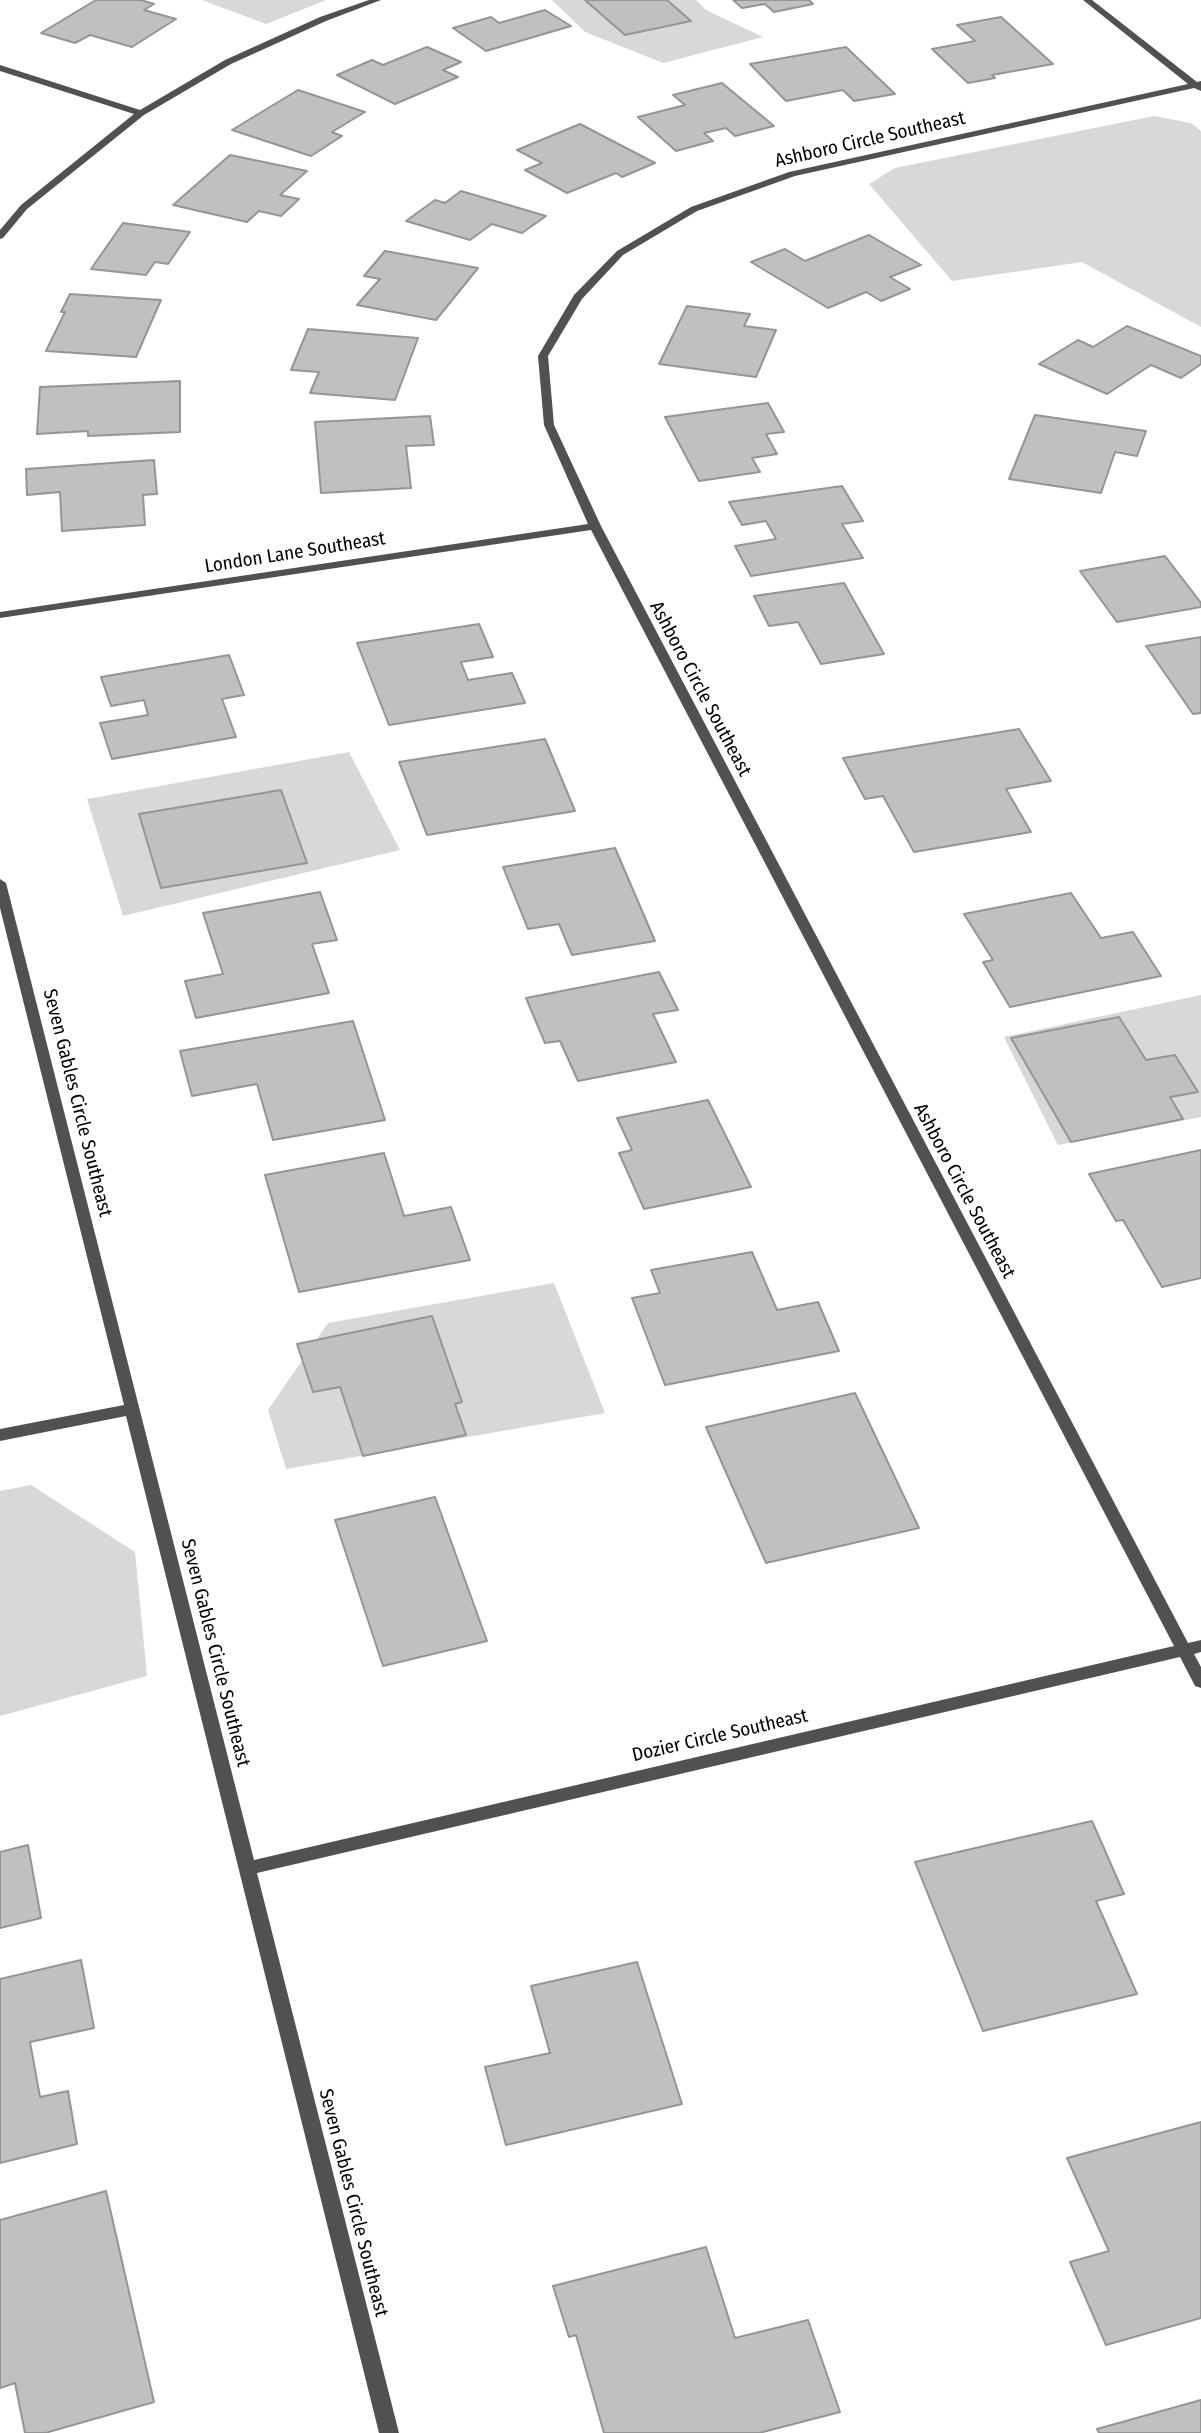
<!DOCTYPE html>
<html>
<head>
<meta charset="utf-8">
<style>
  body { margin:0 }
  canvas { display:block; background:#fff }
</style>
</head>
<body>
<canvas width="1201" height="2433"></canvas>
<script>
const context = document.querySelector('canvas').getContext('2d');
context.lineJoin = 'round';
function paint(path, color) { context.fillStyle = color; context.fill(path, 'evenodd'); }
const toPath = rows => new Path2D(rows.map(r => 'M' + r).join(''));
function stroke(path, color, width, dash) { context.strokeStyle = color; context.lineWidth = width; context.lineCap = dash ? 'butt' : 'round'; context.setLineDash(dash || []); context.stroke(path); }
function drawText(font, color, halo, rows, align = 'center') {
  context.font = font + ' "Fira Sans Condensed",sans-serif'; context.lineWidth = 5; context.setLineDash([]); context.textBaseline = 'middle'; context.strokeStyle = halo; context.fillStyle = color; for (const [text, x, y, turn = 0] of rows) {
    context.save(); context.translate(x, y); context.rotate((+turn || 0) * Math.PI / 180); context.textAlign = isNaN(turn) ? turn : align; if (halo) context.strokeText(text, 0, 0); context.fillText(text, 0, 0); context.restore();
  }
}
paint(toPath([
  [202,0,326,0,266,24],
  [552,0,696,0,706,10,763,37,663,63,585,32],
  [1154,116,1191,123,1201,131,1201,327,1082,262,952,281,869,184,895,168],
  [349,752,400,850,123,916,87,799],
  [1201,995,1201,1117,1058,1145,1004,1037],
  [554,1283,605,1413,286,1469,268,1410,328,1323],
  [31,1485,135,1552,147,1676,0,1716,0,1491]
]), '#d8d8d8');
const building = toPath([
  [96,0,141,0,154,4,144,10,176,19,132,47,90,35,75,43,41,33,96,0],
  [585,0,667,0,691,21,625,35,585,0],
  [733,0,809,0,813,4,774,12,765,4,742,8,733,0],
  [545,10,571,26,486,51,453,28,491,17,499,23,545,10],
  [1001,17,1053,64,992,75,995,78,968,83,932,49,975,41,957,25,1001,17],
  [427,47,461,62,443,70,458,77,395,104,337,75,372,60,383,65,427,47],
  [846,47,895,94,854,101,843,90,786,101,750,64,846,47],
  [722,83,774,126,735,136,726,128,704,133,713,141,676,151,638,117,685,105,673,95,722,83],
  [298,90,365,112,332,132,342,136,311,156,232,130,298,90],
  [580,124,655,163,622,177,616,173,567,193,525,170,542,163,517,150,580,124],
  [230,155,307,171,280,195,299,199,281,216,259,211,247,222,173,205,230,155],
  [461,191,546,216,522,233,492,224,470,240,406,221,435,200,445,203,461,191],
  [123,223,190,232,168,264,155,262,146,275,91,269,123,223],
  [869,235,921,265,890,277,910,289,881,301,866,292,828,308,751,262,785,249,805,261,869,235],
  [385,251,478,268,436,320,357,305,380,279,364,276,385,251],
  [70,294,161,300,136,357,46,351,65,312,61,312,70,294],
  [687,306,750,314,744,326,776,330,756,377,659,364,687,306],
  [1127,326,1201,356,1201,364,1181,378,1151,365,1107,394,1039,364,1078,340,1093,347,1127,326],
  [308,329,418,338,395,400,310,393,319,372,291,370,308,329],
  [180,381,180,432,88,436,88,431,37,434,40,387,180,381],
  [768,403,784,432,766,434,777,454,752,458,760,472,699,481,665,417,768,403],
  [1035,415,1146,431,1137,456,1115,452,1101,493,1009,479,1035,415],
  [430,416,434,445,406,446,411,488,321,493,315,422,430,416],
  [154,460,157,494,143,495,145,525,62,531,60,492,27,495,26,469,154,460],
  [842,486,863,521,842,524,863,558,751,576,735,546,776,539,766,521,742,525,729,502,842,486],
  [1165,556,1201,603,1201,607,1117,622,1080,571,1165,556],
  [844,583,884,654,821,664,798,622,769,626,754,596,844,583],
  [479,624,493,657,461,662,468,680,512,673,525,703,389,725,357,643,479,624],
  [1201,637,1201,713,1193,714,1146,646,1201,637],
  [229,655,244,695,222,699,236,737,112,759,100,723,148,715,144,700,111,706,101,677,229,655],
  [1019,729,1051,781,1006,789,1031,832,914,852,883,796,865,799,843,758,1019,729],
  [545,739,575,811,427,835,399,762,545,739],
  [281,790,307,863,161,888,139,814,281,790],
  [615,848,655,941,572,955,559,924,528,929,503,867,615,848],
  [320,892,337,940,312,944,329,993,196,1018,185,981,223,974,203,913,320,892],
  [1071,893,1101,938,1133,932,1161,976,1010,1007,983,962,993,960,964,914,1071,893],
  [659,972,678,1010,653,1014,676,1062,578,1081,560,1041,545,1043,526,998,659,972],
  [1119,1017,1146,1060,1175,1055,1198,1092,1170,1097,1183,1119,1071,1142,1011,1038,1119,1017],
  [353,1021,385,1120,273,1140,257,1084,192,1096,180,1051,353,1021],
  [708,1100,751,1187,644,1209,619,1153,632,1150,617,1118,708,1100],
  [1201,1150,1201,1278,1162,1287,1123,1220,1116,1221,1089,1174,1201,1150],
  [384,1153,404,1216,451,1207,470,1260,299,1292,265,1175,384,1153],
  [752,1252,777,1310,818,1302,839,1351,665,1385,632,1298,660,1293,651,1270,752,1252],
  [432,1316,462,1402,455,1404,466,1435,363,1456,340,1387,313,1392,297,1344,432,1316],
  [855,1393,919,1528,766,1563,706,1427,855,1393],
  [435,1497,487,1641,383,1666,335,1520,435,1497],
  [1092,1821,1124,1894,1096,1901,1137,1994,983,2031,915,1862,1092,1821],
  [28,1845,41,1918,0,1928,0,1852,28,1845],
  [81,1960,94,2028,30,2042,40,2097,68,2091,77,2144,0,2163,0,1979,81,1960],
  [637,1962,682,2104,506,2145,485,2067,550,2053,531,1986,637,1962],
  [1201,2122,1201,2318,1106,2345,1070,2262,1109,2251,1067,2158,1201,2122],
  [106,2191,154,2402,45,2433,25,2433,15,2383,0,2388,0,2220,106,2191],
  [706,2247,735,2338,808,2320,840,2412,759,2433,604,2433,576,2335,569,2337,553,2286,706,2247],
  [1201,2400,1201,2433,1099,2433,1097,2429,1201,2400]
]);
paint(building, '#c0c0c0');
stroke(building, '#959595', 2);
paint(toPath([
  [369,0,381,0,326,21,231,64,144,115,27,209,3,238,0,239,0,230,21,205,134,114,0,71,0,65,140,110,225,60,320,17,369,0],
  [1083,0,1092,0,1197,82,1201,81,1201,91,1194,88,795,176,697,211,623,255,582,299,548,356,554,425,601,526,1188,1643,1201,1640,1201,1652,1194,1654,1201,1667,1201,1688,1195,1686,1180,1657,257,1873,399,2433,379,2433,126,1416,0,1441,0,1429,124,1405,0,908,0,879,6,883,254,1860,1174,1646,591,530,0,618,0,612,588,524,544,425,538,356,574,295,617,251,691,207,789,172,1188,84,1083,0]
]), '#515151');
drawText('19px', '#000', '#fff', [
  ["Ashboro Circle Southeast",870,140,-13],
  ["London Lane Southeast",295,553,-9],
  ["Ashboro Circle Southeast",700,689,62],
  ["Seven Gables Circle Southeast",77,1103,76],
  ["Ashboro Circle Southeast",964,1191,62],
  ["Seven Gables Circle Southeast",215,1653,76],
  ["Dozier Circle Southeast",720,1736,-13],
  ["Seven Gables Circle Southeast",353,2203,76]
]);
</script>
</body>
</html>
